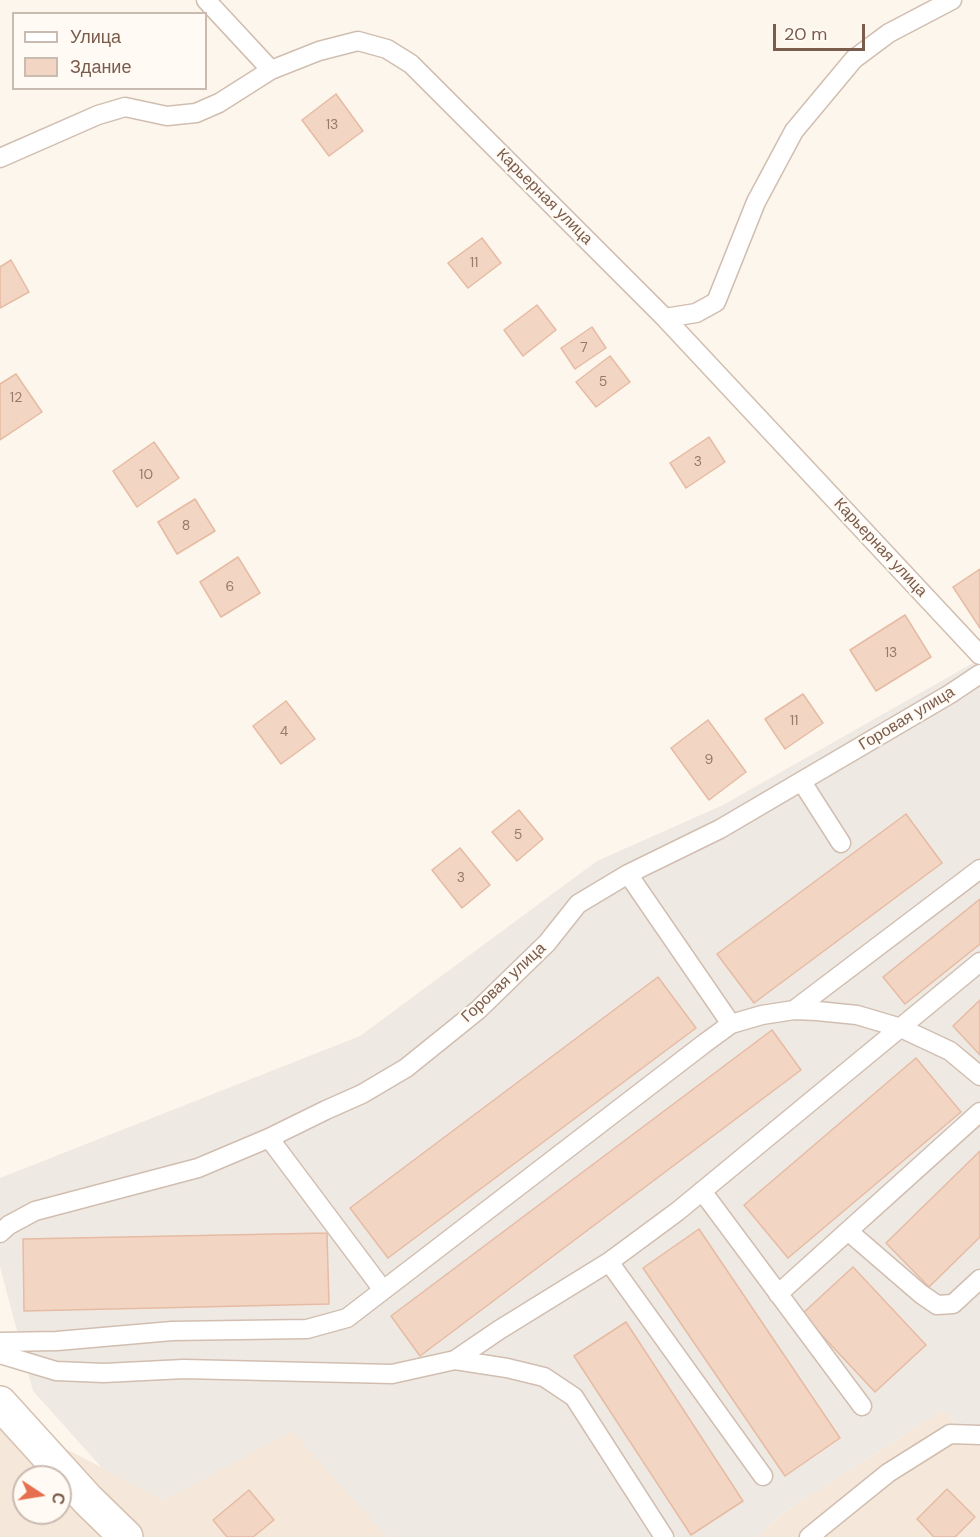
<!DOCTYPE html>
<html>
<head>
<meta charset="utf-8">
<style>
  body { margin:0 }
  #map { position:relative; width:980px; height:1537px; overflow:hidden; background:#fdf6ec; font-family:"DM Sans",sans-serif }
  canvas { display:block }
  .legend { position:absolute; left:12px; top:12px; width:195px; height:78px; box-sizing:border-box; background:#fffaf3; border:2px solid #cabbb1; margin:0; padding:8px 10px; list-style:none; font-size:18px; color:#7a5c4d }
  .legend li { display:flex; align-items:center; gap:12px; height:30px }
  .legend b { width:30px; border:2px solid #cabbb1 }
  .north { position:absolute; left:12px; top:1465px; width:60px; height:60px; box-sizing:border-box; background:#fffaf3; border:2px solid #cabbb1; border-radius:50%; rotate:102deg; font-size:16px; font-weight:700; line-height:24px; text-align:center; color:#7a5c4d }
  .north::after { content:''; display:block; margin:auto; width:21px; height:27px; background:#e76f51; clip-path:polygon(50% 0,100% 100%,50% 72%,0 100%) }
  .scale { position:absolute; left:773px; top:24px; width:92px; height:27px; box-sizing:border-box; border:3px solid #7a5c4d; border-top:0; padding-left:8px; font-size:18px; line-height:21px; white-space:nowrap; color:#7a5c4d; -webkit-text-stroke:4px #fffaf3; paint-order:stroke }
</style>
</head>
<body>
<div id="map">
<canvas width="980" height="1537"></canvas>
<ul class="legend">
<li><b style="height:8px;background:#fff"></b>Улица</li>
<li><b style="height:16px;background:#f3d5c3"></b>Здание</li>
</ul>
<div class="north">С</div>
<div class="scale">20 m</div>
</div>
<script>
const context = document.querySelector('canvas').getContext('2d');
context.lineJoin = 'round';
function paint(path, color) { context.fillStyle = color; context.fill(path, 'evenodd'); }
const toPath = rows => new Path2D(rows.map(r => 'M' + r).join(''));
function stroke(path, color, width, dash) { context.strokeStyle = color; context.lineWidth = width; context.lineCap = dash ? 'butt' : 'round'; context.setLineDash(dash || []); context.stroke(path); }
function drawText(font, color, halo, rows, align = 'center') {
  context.font = font + ' "DM Sans",sans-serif'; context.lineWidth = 4.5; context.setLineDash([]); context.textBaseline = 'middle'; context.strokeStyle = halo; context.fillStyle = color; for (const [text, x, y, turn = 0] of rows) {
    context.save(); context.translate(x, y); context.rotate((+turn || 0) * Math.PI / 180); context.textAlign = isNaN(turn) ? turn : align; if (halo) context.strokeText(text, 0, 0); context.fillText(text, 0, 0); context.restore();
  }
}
paint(toPath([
  [943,1410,980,1446,980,1537,757,1537,783,1513],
  [0,1415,165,1500,292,1430,387,1537,0,1537],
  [24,1477,60,1477,60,1513,24,1513]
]), '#f5e8da');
paint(toPath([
  [980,659,980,1446,943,1410,783,1513,757,1537,387,1537,292,1431,165,1500,103,1469,33,1391,0,1267,0,1178,360,1036,597,861,723,805]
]), '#efe9e4');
const building = toPath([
  [336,94,363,131,329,156,302,120,336,94],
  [482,238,501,263,468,288,448,263,482,238],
  [11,260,29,292,0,308,0,267,11,260],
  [537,305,556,330,523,356,504,330,537,305],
  [592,327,606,348,575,369,561,348,592,327],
  [610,356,630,382,596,407,576,382,610,356],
  [16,374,42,412,0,440,0,384,16,374],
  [709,437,725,462,686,488,670,463,709,437],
  [154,442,179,478,137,507,113,471,154,442],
  [195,499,215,531,177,554,158,522,195,499],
  [238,557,260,593,221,617,200,582,238,557],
  [980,569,980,628,953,587,980,569],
  [905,615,931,657,876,691,850,650,905,615],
  [803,694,823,723,785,749,765,719,803,694],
  [286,701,315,739,281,764,253,726,286,701],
  [708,720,746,772,709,800,671,748,708,720],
  [519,810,543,839,517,861,492,832,519,810],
  [906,814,942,863,754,1003,717,954,906,814],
  [460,848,490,885,462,908,432,870,460,848],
  [980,899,980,944,905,1004,883,977,980,899],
  [658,977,696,1028,388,1258,350,1208,658,977],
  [980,1000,980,1055,953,1026,980,1000],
  [772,1030,801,1070,420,1356,391,1316,772,1030],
  [916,1058,961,1112,788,1258,744,1205,916,1058],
  [980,1151,980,1237,929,1287,886,1243,980,1151],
  [699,1229,840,1438,785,1476,643,1268,699,1229],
  [327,1233,329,1304,24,1311,23,1239,327,1233],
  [853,1267,926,1345,875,1392,802,1314,853,1267],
  [626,1322,743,1501,691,1535,574,1356,626,1322],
  [947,1489,975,1517,955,1537,934,1537,917,1519,947,1489],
  [249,1490,274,1520,253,1537,227,1537,213,1520,249,1490]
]);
paint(building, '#f3d5c3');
stroke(building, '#e6bba3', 1.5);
const service = toPath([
  [206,0,271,70],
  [0,158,98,115,125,107,167,116,196,113,219,103,271,70,319,51,358,41,387,49,411,64,665,318,980,655],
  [665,318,696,313,716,302,756,202,794,131,854,59,889,33,952,0],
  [802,782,841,843],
  [628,874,731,1024],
  [794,1010,980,869],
  [269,1138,383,1290],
  [702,1191,862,1406],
  [848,1231,921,1294,937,1305,953,1304,980,1279],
  [0,1233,9,1225,35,1211,198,1168,269,1138,326,1110,362,1094,406,1068,478,1010,547,943,578,904,628,874,720,829,950,694,980,674],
  [609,1262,763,1476],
  [778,1294,980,1112],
  [0,1342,57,1341,172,1331,307,1329,347,1318,705,1043,731,1024,762,1015,794,1010,817,1011,857,1015,901,1028,950,1051,980,1076],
  [0,1354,56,1371,104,1373,184,1369,392,1374,455,1360,499,1330,609,1262,678,1211,980,962],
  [455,1360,507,1368,544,1377,574,1397,664,1537],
  [809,1537,888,1473,950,1434,980,1435]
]);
const secondary = toPath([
  [0,1403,88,1500,126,1537]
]);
stroke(service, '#d1beb0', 21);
stroke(secondary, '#d6c0b0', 36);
stroke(service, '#fff', 18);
stroke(secondary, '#fff', 33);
drawText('14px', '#987a6a', null, [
  ["13",332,125],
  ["11",474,263],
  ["7",584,348],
  ["5",603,382],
  ["12",16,398],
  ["3",698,462],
  ["10",146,475],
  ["8",186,526],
  ["6",230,587],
  ["13",891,653],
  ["11",794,721],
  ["4",284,732],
  ["9",709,760],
  ["5",518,835],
  ["3",461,878]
]);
drawText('16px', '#7a5c4d', '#fffaf3', [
  ["Карьерная улица",544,197,45],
  ["Карьерная улица",880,548,47],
  ["Горовая улица",907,719,-31],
  ["Горовая улица",504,983,-43]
]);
</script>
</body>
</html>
